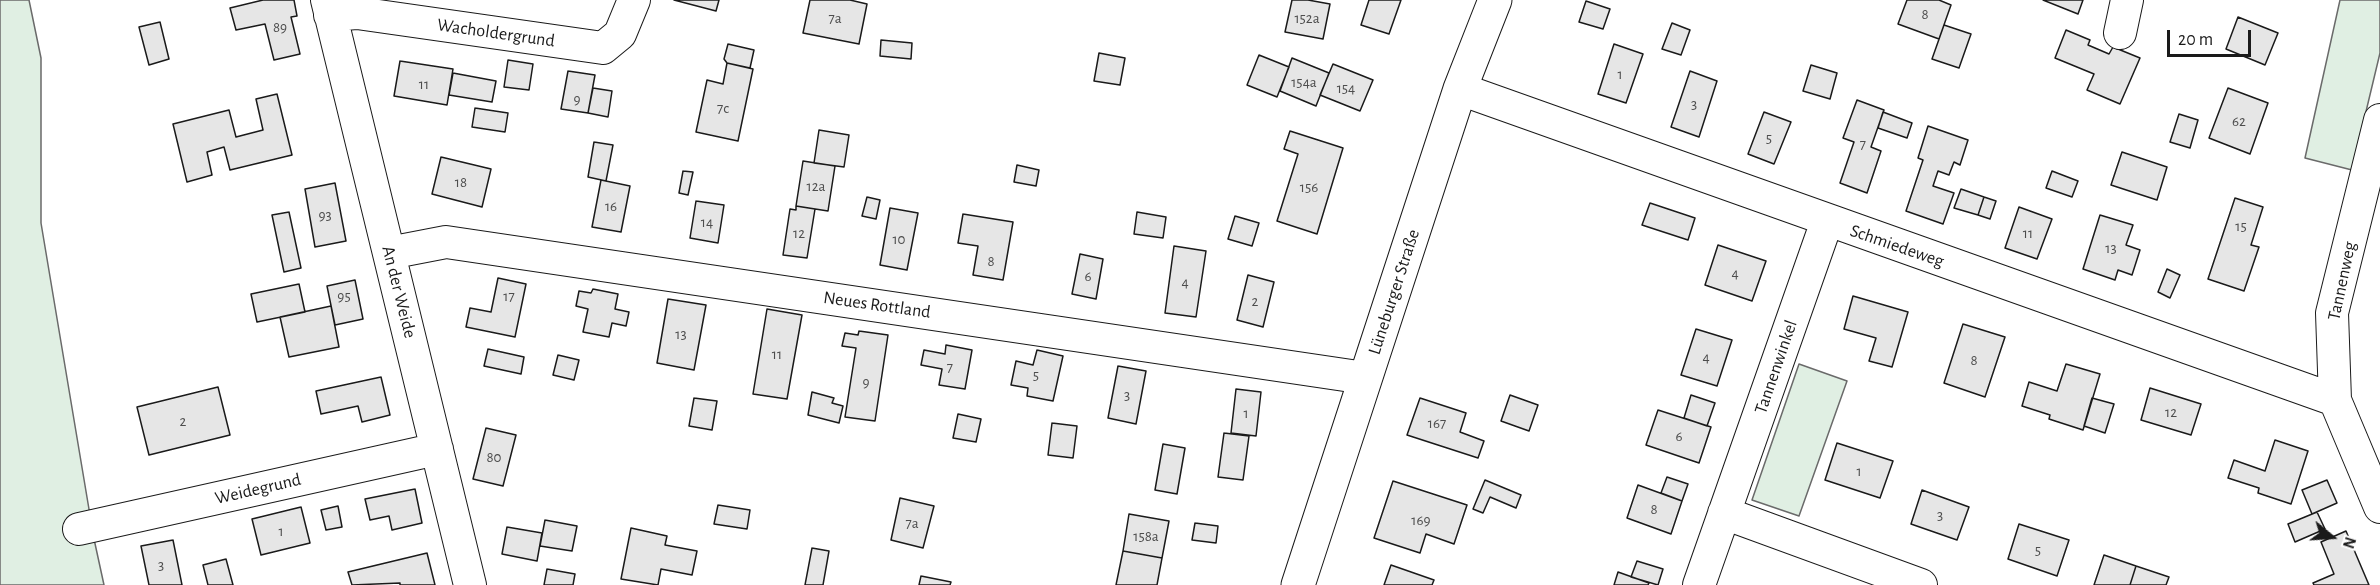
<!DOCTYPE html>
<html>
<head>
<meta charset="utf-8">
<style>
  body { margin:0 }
  #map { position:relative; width:2380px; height:585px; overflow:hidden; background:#fff; font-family:"Alegreya Sans",sans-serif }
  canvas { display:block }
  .north { position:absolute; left:2302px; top:507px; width:60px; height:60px; -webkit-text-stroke:4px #fff; paint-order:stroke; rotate:108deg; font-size:16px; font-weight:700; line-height:24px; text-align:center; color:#1a1a1a }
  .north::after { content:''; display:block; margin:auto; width:21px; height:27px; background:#1a1a1a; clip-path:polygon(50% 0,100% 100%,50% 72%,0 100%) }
  .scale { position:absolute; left:2167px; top:30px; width:84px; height:27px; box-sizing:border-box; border:3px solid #1a1a1a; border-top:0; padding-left:8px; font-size:18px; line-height:21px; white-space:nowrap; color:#1a1a1a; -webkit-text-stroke:4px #fff; paint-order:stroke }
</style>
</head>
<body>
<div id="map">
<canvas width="2380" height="585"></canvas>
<div class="north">N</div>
<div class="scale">20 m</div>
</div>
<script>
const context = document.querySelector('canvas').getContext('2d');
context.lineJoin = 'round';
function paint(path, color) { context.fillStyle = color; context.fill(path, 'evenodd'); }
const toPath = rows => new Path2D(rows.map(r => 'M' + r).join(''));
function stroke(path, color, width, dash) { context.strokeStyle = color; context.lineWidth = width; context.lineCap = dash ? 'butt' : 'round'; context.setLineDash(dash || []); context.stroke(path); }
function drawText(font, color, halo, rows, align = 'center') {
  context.font = font + ' "Alegreya Sans",sans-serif'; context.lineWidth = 4.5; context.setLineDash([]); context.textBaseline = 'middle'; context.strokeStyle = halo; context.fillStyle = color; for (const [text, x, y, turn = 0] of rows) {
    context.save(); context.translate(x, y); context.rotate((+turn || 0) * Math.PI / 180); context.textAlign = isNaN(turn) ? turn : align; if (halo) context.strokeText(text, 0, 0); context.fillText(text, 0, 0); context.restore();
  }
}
const green = toPath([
  [0,0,29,0,41,58,41,223,94,539,104,585,0,585,0,0],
  [2340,0,2380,0,2380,53,2352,170,2305,158,2340,0],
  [1799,364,1847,381,1799,516,1752,500,1799,364]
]);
paint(green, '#e0efe3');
stroke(green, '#6a6a6a', 1.5);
const building = toPath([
  [263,0,294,0,297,16,291,17,300,54,274,60,265,24,236,30,230,8,263,0],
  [674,0,719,0,716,11,674,0],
  [810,0,850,0,867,4,859,44,803,33,810,0],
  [1292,0,1308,0,1330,4,1323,39,1285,32,1292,0],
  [1369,0,1401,0,1389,34,1361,25,1369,0],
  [1907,0,1939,0,1951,5,1939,39,1898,24,1907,0],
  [2043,0,2083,0,2078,14,2043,0],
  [1586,1,1610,9,1603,29,1579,22,1586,1],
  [2238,17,2278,33,2265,65,2226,49,2238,17],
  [160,22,169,59,149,65,139,27,160,22],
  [1672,23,1690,30,1681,55,1662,49,1672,23],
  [1944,25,1971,34,1959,68,1932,59,1944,25],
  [2066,30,2090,40,2088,45,2109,54,2113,47,2140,58,2120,104,2087,90,2094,74,2055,58,2066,30],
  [881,40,912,43,911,59,880,56,881,40],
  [728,44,754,50,750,68,727,63,724,59,728,44],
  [1614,44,1643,54,1626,103,1598,94,1614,44],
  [1099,53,1125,58,1120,85,1094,81,1099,53],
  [1259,55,1289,67,1277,97,1247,85,1259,55],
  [1292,58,1329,73,1316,106,1280,91,1292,58],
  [508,60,533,64,529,90,504,87,508,60],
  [400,61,453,69,447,105,394,96,400,61],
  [727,63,753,69,738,141,696,132,707,80,723,84,727,63],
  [1333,64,1373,80,1360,111,1320,95,1333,64],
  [1811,65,1837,73,1830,99,1803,91,1811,65],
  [568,71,595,75,588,113,561,109,568,71],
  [1690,71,1717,81,1699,137,1671,127,1690,71],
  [453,73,496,81,492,102,449,95,453,73],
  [593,88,612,91,608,117,588,113,593,88],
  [2228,88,2268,103,2250,154,2209,138,2228,88],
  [277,94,292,155,230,170,224,147,207,152,212,175,187,182,173,124,229,110,236,137,263,130,256,99,277,94],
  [1857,100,1884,110,1871,147,1881,151,1867,193,1840,183,1854,142,1843,138,1857,100],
  [475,108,508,113,505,132,472,127,475,108],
  [1764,112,1791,122,1774,164,1748,154,1764,112],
  [1883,112,1912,123,1907,138,1878,128,1883,112],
  [2179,114,2198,120,2190,148,2170,142,2179,114],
  [1928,126,1968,140,1960,165,1954,162,1949,175,1938,171,1933,186,1954,193,1943,224,1906,211,1923,160,1918,158,1928,126],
  [819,130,849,135,844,167,814,163,819,130],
  [1290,131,1343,148,1317,234,1277,221,1298,154,1284,149,1290,131],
  [594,142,613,145,606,181,588,177,594,142],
  [2122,152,2167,167,2157,200,2111,185,2122,152],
  [441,157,491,169,482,207,432,194,441,157],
  [803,161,835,166,828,211,796,206,803,161],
  [1017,165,1039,170,1036,186,1014,182,1017,165],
  [683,171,693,172,688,195,679,193,683,171],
  [2052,171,2078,181,2072,197,2046,188,2052,171],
  [601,180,630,186,621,232,592,227,601,180],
  [335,183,346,241,315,247,305,189,335,183],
  [1961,189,1984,197,1978,215,1954,208,1961,189],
  [867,197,880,200,876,219,862,216,867,197],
  [1984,197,1996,201,1990,219,1978,215,1984,197],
  [2235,198,2263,207,2251,245,2259,247,2244,291,2208,279,2235,198],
  [696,201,724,205,718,243,690,238,696,201],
  [1650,203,1695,218,1688,240,1642,225,1650,203],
  [796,206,815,209,807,258,783,255,790,209,796,210,796,206],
  [2019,207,2052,219,2037,259,2005,248,2019,207],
  [890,208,918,213,907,270,880,265,890,208],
  [289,212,301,268,284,272,272,215,289,212],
  [1137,212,1166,217,1163,238,1134,234,1137,212],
  [963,214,1013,222,1003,280,973,275,978,246,958,243,963,214],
  [2100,215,2133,225,2126,245,2140,250,2132,275,2118,270,2115,280,2083,269,2100,215],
  [1235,216,1259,223,1252,246,1228,239,1235,216],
  [1718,245,1766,261,1752,301,1705,285,1718,245],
  [1174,246,1206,251,1196,317,1165,313,1174,246],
  [1080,254,1103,259,1096,299,1072,294,1080,254],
  [2167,269,2180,275,2170,298,2158,292,2167,269],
  [1248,275,1274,282,1263,327,1237,320,1248,275],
  [498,278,526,284,515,337,466,327,470,308,491,312,498,278],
  [355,280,363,319,335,325,327,286,355,280],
  [299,284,305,312,257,322,251,294,299,284],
  [593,289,618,294,615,309,629,312,626,326,612,323,609,337,583,332,588,309,576,306,579,291,591,293,593,289],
  [1853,296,1908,312,1892,367,1869,361,1876,338,1844,329,1853,296],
  [668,299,706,305,694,370,657,363,668,299],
  [331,306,339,347,289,357,280,317,331,306],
  [767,309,802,315,787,399,753,394,767,309],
  [1963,324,2005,337,1985,397,1944,383,1963,324],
  [1696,329,1732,340,1717,386,1681,375,1696,329],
  [859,331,888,335,875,421,845,417,856,348,842,346,845,333,858,335,859,331],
  [946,345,972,350,965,389,939,385,942,369,921,365,924,350,945,354,946,345],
  [488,349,524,357,521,374,484,366,488,349],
  [1037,350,1063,356,1053,401,1027,396,1028,388,1011,385,1016,361,1033,365,1037,350],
  [558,355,579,360,574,380,553,375,558,355],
  [2066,364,2100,374,2083,430,2049,419,2050,415,2022,406,2029,382,2057,391,2066,364],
  [1118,366,1146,371,1136,424,1108,418,1118,366],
  [381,377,390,415,362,422,358,406,321,414,316,391,381,377],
  [218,387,230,435,149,455,137,407,218,387],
  [2150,388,2201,404,2191,435,2141,420,2150,388],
  [1236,389,1261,392,1256,436,1231,433,1236,389],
  [812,392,834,398,832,403,843,406,839,423,808,415,812,392],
  [1510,395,1538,405,1529,431,1501,421,1510,395],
  [1691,395,1715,403,1707,426,1684,418,1691,395],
  [694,398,717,401,712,430,689,426,694,398],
  [1420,398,1466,413,1460,432,1484,441,1478,458,1407,435,1420,398],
  [2092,398,2114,404,2105,433,2084,426,2092,398],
  [1658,410,1711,427,1699,463,1646,445,1658,410],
  [958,414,981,419,976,442,953,438,958,414],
  [1052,423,1077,426,1073,458,1048,455,1052,423],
  [486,428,516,435,503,486,473,479,486,428],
  [1224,433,1249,436,1243,480,1218,477,1224,433],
  [2275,440,2308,451,2291,504,2258,493,2259,488,2228,478,2234,460,2265,471,2275,440],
  [1837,443,1893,461,1880,498,1825,480,1837,443],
  [1163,444,1185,448,1177,494,1155,490,1163,444],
  [1667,477,1688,484,1682,501,1661,493,1667,477],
  [1485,480,1521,495,1516,508,1490,497,1483,513,1473,509,1485,480],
  [2327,480,2337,503,2312,514,2302,490,2327,480],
  [1393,481,1467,505,1454,544,1426,534,1420,553,1374,538,1393,481],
  [1638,485,1682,501,1671,534,1627,518,1638,485],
  [415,489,422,523,392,530,389,516,370,520,365,499,415,489],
  [1922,490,1969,507,1957,540,1911,524,1922,490],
  [900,498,934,506,923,548,891,540,900,498],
  [718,505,750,510,747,529,714,524,718,505],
  [338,506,342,527,326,530,321,510,338,506],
  [301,507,310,543,261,555,252,519,301,507],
  [2317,512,2325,529,2295,542,2288,524,2317,512],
  [1129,514,1169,521,1162,558,1123,551,1129,514],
  [545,520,577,526,572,551,540,546,545,520],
  [1195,523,1218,526,1216,543,1192,540,1195,523],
  [2019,524,2069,540,2057,576,2008,559,2019,524],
  [507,527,542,533,537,561,502,554,507,527],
  [631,528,667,536,665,545,697,551,692,575,661,569,658,585,621,579,631,528],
  [2346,531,2369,585,2314,585,2313,583,2334,574,2321,542,2346,531],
  [173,540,182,585,149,585,141,546,173,540],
  [812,548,829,551,823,585,805,585,812,548],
  [1123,551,1162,558,1157,585,1116,585,1123,551],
  [427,553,435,585,400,585,400,583,352,585,348,572,427,553],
  [2104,555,2136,566,2130,585,2094,585,2104,555],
  [226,559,233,585,208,585,203,565,226,559],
  [1637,561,1663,569,1658,585,1631,577,1637,561],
  [1391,565,1434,580,1432,585,1384,585,1391,565],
  [2136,566,2169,577,2166,585,2130,585,2136,566],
  [547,569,575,574,573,585,544,585,547,569],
  [1618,572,1649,583,1648,585,1614,585,1618,572],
  [921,576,951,582,950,585,919,585,921,576]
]);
paint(building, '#e6e6e6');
stroke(building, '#1a1a1a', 1.5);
const minor = toPath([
  [327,0,470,585],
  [330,15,357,13,603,48,620,34,634,0],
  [2120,33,2127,0],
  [1460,89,2335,400],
  [2380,120,2332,313,2335,400,2380,507],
  [389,253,446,242,1365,378],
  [1724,513,1921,585],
  [79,529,437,449],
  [1699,585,1827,221]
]);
const major = toPath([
  [1298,585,1460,89,1495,0]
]);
stroke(minor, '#1a1a1a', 34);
stroke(major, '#1a1a1a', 35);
stroke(minor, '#fff', 32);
stroke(major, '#fff', 33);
drawText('15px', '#4d4d4d', null, [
  ["8",1925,14],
  ["7a",835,18],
  ["152a",1307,18],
  ["89",280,27],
  ["1",1620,74],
  ["154a",1304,82],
  ["11",424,84],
  ["154",1346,88],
  ["9",577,99],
  ["3",1694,104],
  ["7c",723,108],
  ["62",2239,121],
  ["5",1769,138],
  ["7",1863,144],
  ["18",461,182],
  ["12a",816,186],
  ["156",1309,187],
  ["16",611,206],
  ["93",325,215],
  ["14",707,222],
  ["15",2241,226],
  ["12",799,233],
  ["11",2028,233],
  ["10",899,239],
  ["13",2111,248],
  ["8",991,261],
  ["4",1735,273],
  ["6",1088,276],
  ["4",1185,282],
  ["95",344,296],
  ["17",509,296],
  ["2",1255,301],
  ["13",681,334],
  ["11",777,354],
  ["4",1706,357],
  ["8",1974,360],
  ["7",950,367],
  ["5",1036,375],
  ["9",866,382],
  ["3",1127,395],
  ["12",2171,412],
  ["1",1246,413],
  ["2",183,421],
  ["167",1437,423],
  ["6",1679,436],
  ["80",494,457],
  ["1",1859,471],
  ["8",1654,509],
  ["3",1940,515],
  ["169",1421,520],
  ["7a",912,523],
  ["1",281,531],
  ["158a",1146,536],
  ["5",2038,550],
  ["3",161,565]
]);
drawText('18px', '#1a1a1a', '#fff', [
  ["Wacholdergrund",496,33,8],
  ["Schmiedeweg",1897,246,19],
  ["Tannenweg",2342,281,-78],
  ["An der Weide",399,292,76],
  ["Lüneburger Straße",1394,292,-72],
  ["Neues Rottland",877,305,8],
  ["Tannenwinkel",1776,367,-71],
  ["Weidegrund",258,489,-13]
]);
</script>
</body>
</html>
